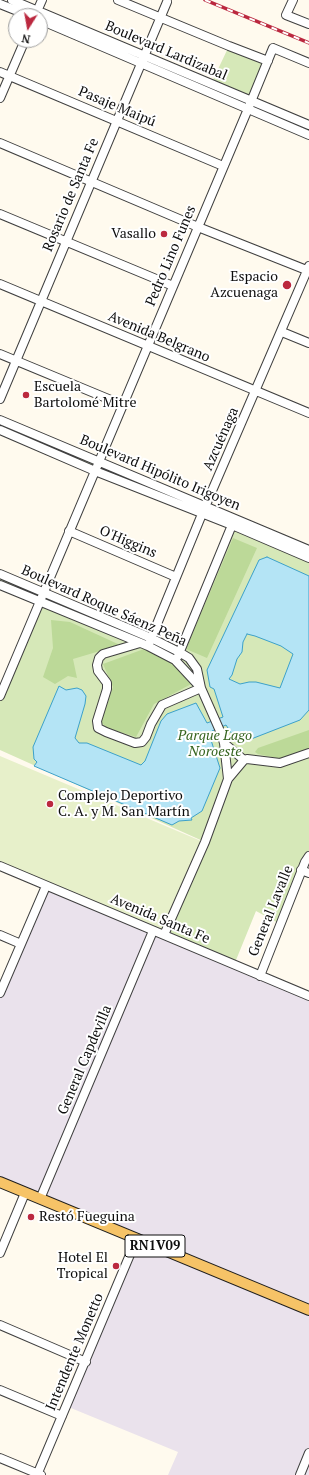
<!DOCTYPE html>
<html>
<head>
<meta charset="utf-8">
<style>
  body { margin:0 }
  #map { position:relative; width:309px; height:1475px; overflow:hidden; background:#fffaee; font-family:"PT Serif",serif }
  canvas { display:block }
  .north { position:absolute; left:8px; top:8px; width:40px; height:40px; box-sizing:border-box; background:#fff; border:1px solid #9e9e9e; border-radius:50%; rotate:191deg; font-size:11px; font-weight:700; line-height:16px; text-align:center; color:#0d0d0d }
  .north::after { content:''; display:block; margin:auto; width:14px; height:18px; background:#bb283f; clip-path:polygon(50% 0,100% 100%,50% 72%,0 100%) }
</style>
</head>
<body>
<div id="map">
<canvas width="309" height="1475"></canvas>
<div class="north">N</div>
</div>
<script>
const context = document.querySelector('canvas').getContext('2d');
context.lineJoin = 'round';
function paint(path, color) { context.fillStyle = color; context.fill(path, 'evenodd'); }
const toPath = rows => new Path2D(rows.map(r => 'M' + r).join(''));
function stroke(path, color, width, dash) { context.strokeStyle = color; context.lineWidth = width; context.lineCap = dash ? 'butt' : 'round'; context.setLineDash(dash || []); context.stroke(path); }
function drawText(font, color, halo, rows, align = 'center') {
  context.font = font + ' "PT Serif",serif'; context.lineWidth = 4; context.setLineDash([]); context.textBaseline = 'middle'; context.strokeStyle = halo; context.fillStyle = color; for (const [text, x, y, turn = 0] of rows) {
    context.save(); context.translate(x, y); context.rotate((+turn || 0) * Math.PI / 180); context.textAlign = isNaN(turn) ? turn : align; if (halo) context.strokeText(text, 0, 0); context.fillText(text, 0, 0); context.restore();
  }
}
paint(toPath([
  [46,886,309,996,309,1475,168,1475,178,1452,66,1406,137,1238,0,1182,0,993]
]), '#eae2ec');
paint(toPath([
  [229,46,268,61,251,101,211,84],
  [0,420,309,550,309,856,280,924,256,911,234,965,164,935,205,842,0,750,0,696,40,602,175,660,231,526,0,430],
  [0,578,131,633,130,636,0,582]
]), '#d6e8b8');
paint(toPath([
  [233,538,257,548,207,658,186,649],
  [51,620,70,622,120,645,73,659,77,678,68,676,55,684,43,677,53,648],
  [144,649,155,653,166,659,195,682,154,704,136,737,107,728,101,722,113,687,103,664],
  [309,730,309,748,281,759,258,754,255,752,258,748]
]), '#bcd998');
paint(toPath([
  [0,756,201,841,163,931,0,862]
]), '#e7f0ca');
const water = toPath([
  [267,557,309,576,309,710,300,720,246,741,240,741,234,737,226,725,212,731,210,737,220,768,202,811,191,818,192,820,179,821,172,825,34,766,37,762,34,759,33,747,59,686,66,690,77,688,82,690,86,696,85,704,75,738,79,743,87,743,141,765,145,761,161,721,167,714,196,703,207,723,223,717,214,689,210,687,207,670,259,560,267,557],
  [247,634,255,636,281,646,293,654,280,688,256,682,249,682,240,684,229,679,232,675,237,659,242,652,243,642,247,634]
]);
paint(water, '#b4e4f5');
stroke(water, '#3ca1ca', 1);
const minor = toPath([
  [12,0,309,125],
  [118,0,229,46,268,61],
  [293,0,286,15,309,24],
  [0,4,30,16],
  [35,16,42,0],
  [40,20,309,135],
  [0,72,223,166],
  [0,98,25,40],
  [0,143,198,227,309,271],
  [0,214,173,286],
  [0,284,309,413],
  [282,332,309,343],
  [0,354,123,405],
  [0,399,167,2],
  [0,420,309,550],
  [0,430,95,471,232,525,309,558],
  [69,531,176,577],
  [0,574,151,638,179,652,189,658,197,669,201,688,220,731,224,743,228,779],
  [0,585,148,646,175,660,201,688],
  [140,643,103,654,99,658,97,665,98,671,107,683,107,689,97,721,98,728,106,732,135,743,142,742,146,737,151,724,162,705,201,688],
  [148,646,202,514,309,266],
  [178,656,232,525],
  [0,696,248,109,273,48,309,63],
  [224,743,244,760],
  [0,866,309,996],
  [301,870,309,873],
  [0,935,21,944],
  [164,935,205,842,228,779,244,760,247,759,280,763,309,753],
  [260,976,305,862,309,856],
  [0,993,46,886],
  [40,1199,153,931],
  [0,1253,25,1193],
  [0,1325,86,1362],
  [0,1390,62,1416],
  [0,1458,41,1475],
  [37,1475,137,1238],
  [300,1475,309,1453]
]);
const major = toPath([
  [0,1182,309,1310]
]);
stroke(minor, '#404040', 10);
stroke(major, '#1e1e1e', 12);
stroke(minor, '#fff', 8);
stroke(major, '#f6c367', 10);
const rail = toPath([
  [205,0,309,43]
]);
stroke(rail, '#bb283f', 3.5);
stroke(rail, '#fff', 2, [6]);
for (const [x, y, r, color] of [
  [164,234,4,"#bb283f"],
  [287,285,5,"#bb283f"],
  [26,395,4,"#bb283f"],
  [50,804,4,"#bb283f"],
  [31,1217,4,"#bb283f"],
  [116,1266,4,"#bb283f"]
]) { const dot = new Path2D(); dot.arc(x, y, r, 0, 2 * Math.PI); context.fillStyle = color; context.fill(dot); stroke(dot, '#fff', 1.5); }
for (const [x, y, w] of [
  [155,1246,60]
]) { const box = new Path2D(); box.roundRect(x - w / 2, y - 11, w, 22, 3); context.fillStyle = '#fff'; context.fill(box); stroke(box, '#0d0d0d', 1); }
drawText('bold 13px', '#0d0d0d', null, [
  ["RN1V09",155,1246]
]);
drawText('14px', '#0d0d0d', '#fff', [
  ["Boulevard Lardizabal",166,51,23],
  ["Pasaje Maipú",117,107,23],
  ["Rosario de Santa Fe",71,195,-67],
  ["Pedro Lino Funes",171,256,-67],
  ["Avenida Belgrano",159,337,23],
  ["Azcuénaga",221,439,-66],
  ["Boulevard Hipólito Irigoyen",160,473,23],
  ["O'Higgins",128,542,23],
  ["Boulevard Roque Sáenz Peña",104,606,24],
  ["General Lavalle",271,911,-68],
  ["Avenida Santa Fe",160,919,23],
  ["General Capdevilla",85,1060,-67],
  ["Intendente Monetto",75,1352,-67]
]);
drawText('14px', '#0d0d0d', '#fff', [
  ["Vasallo",156,234],
  ["Espacio",278,277],
  ["Azcuenaga",278,293],
  ["Escuela",34,387,"left"],
  ["Bartolomé Mitre",34,403,"left"],
  ["Complejo Deportivo",58,796,"left"],
  ["C. A. y M. San Martín",58,812,"left"],
  ["Restó Fueguina",39,1217,"left"],
  ["Hotel El",108,1258],
  ["Tropical",108,1274]
], 'right');
drawText('italic 14px', '#35641f', '#fff', [
  ["Parque Lago",215,736],
  ["Noroeste",215,752]
]);
</script>
</body>
</html>
